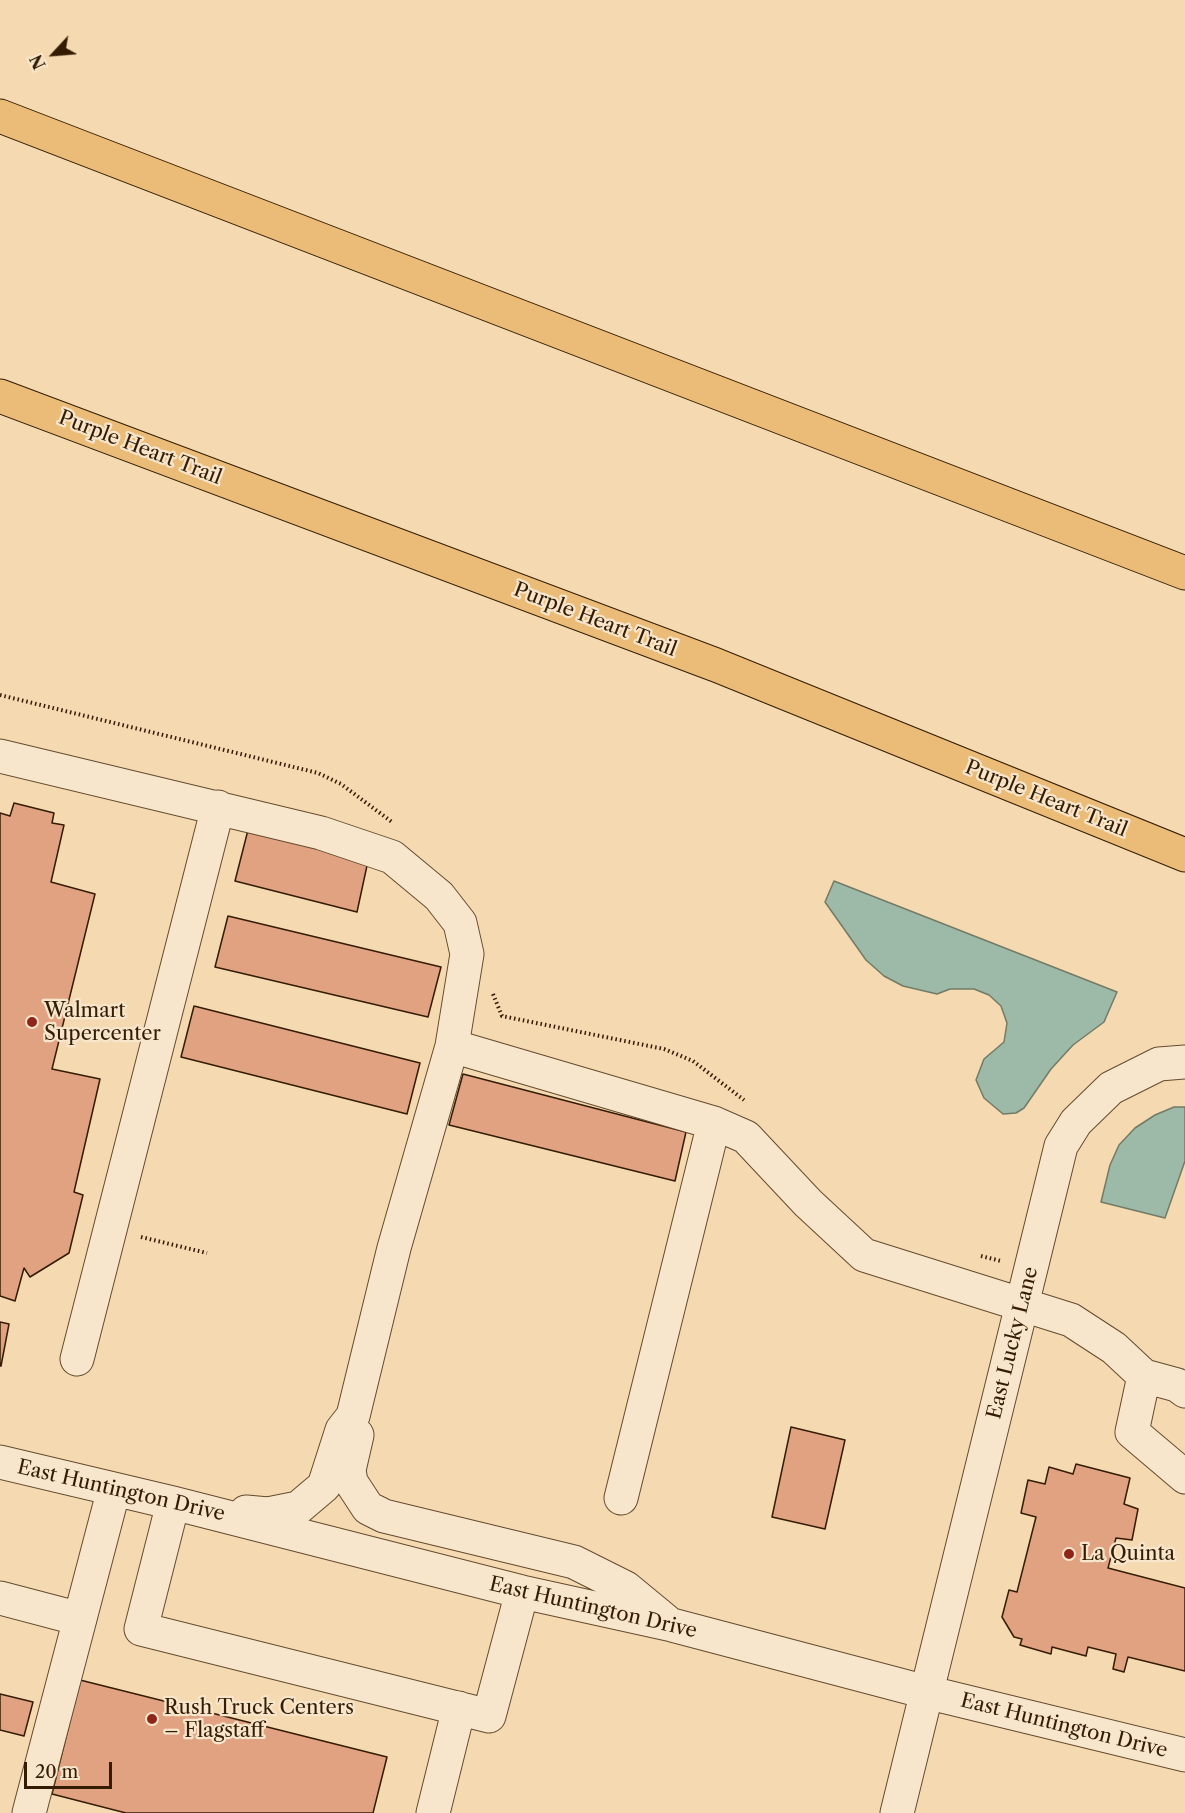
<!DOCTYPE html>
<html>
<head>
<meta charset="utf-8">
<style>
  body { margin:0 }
  #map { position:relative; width:1185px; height:1813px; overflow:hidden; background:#f5d9b1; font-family:"Libre Caslon Text",serif }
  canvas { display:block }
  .north { position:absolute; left:24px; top:24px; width:60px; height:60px; -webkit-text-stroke:4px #f8e6cc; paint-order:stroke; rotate:244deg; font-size:16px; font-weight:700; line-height:24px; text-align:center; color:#331c02 }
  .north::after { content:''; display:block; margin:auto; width:21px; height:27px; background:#331c02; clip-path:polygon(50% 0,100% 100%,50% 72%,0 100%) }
  .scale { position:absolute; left:24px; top:1762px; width:88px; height:27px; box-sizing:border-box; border:3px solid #331c02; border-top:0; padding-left:8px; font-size:18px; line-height:21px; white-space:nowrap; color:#331c02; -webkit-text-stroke:4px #f8e6cc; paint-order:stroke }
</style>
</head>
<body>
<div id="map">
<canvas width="1185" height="1813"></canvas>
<div class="north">N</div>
<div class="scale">20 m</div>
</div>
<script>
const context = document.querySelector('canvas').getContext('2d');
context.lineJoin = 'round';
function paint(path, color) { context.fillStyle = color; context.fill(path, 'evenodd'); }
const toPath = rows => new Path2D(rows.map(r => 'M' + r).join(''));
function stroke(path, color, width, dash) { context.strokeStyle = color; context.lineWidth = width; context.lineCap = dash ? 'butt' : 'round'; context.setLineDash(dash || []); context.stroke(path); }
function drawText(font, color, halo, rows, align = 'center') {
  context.font = font + ' "Libre Caslon Text",serif'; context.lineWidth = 4.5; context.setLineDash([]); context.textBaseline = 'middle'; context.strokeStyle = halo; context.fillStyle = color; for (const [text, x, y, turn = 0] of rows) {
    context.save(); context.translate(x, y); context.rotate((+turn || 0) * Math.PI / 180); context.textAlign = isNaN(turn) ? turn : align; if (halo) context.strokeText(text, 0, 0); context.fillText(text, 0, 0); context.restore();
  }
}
const water = toPath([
  [834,881,1117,992,1104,1022,1073,1045,1051,1069,1024,1108,1016,1113,1003,1114,984,1098,976,1080,984,1059,1004,1042,1007,1023,1001,1006,989,995,974,989,950,989,937,994,903,986,884,976,866,960,825,902,834,881],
  [1174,1107,1185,1107,1185,1161,1165,1218,1101,1202,1110,1165,1119,1145,1135,1128,1155,1115,1174,1107]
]);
paint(water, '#9dbaa8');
stroke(water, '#737b66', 1.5);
const building = toPath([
  [14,803,54,813,52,823,64,825,51,882,95,894,52,1069,100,1079,74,1192,83,1195,69,1253,30,1277,24,1268,15,1301,0,1296,0,813,10,816,14,803],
  [248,830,368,861,357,912,235,881,248,830],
  [228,916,441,967,428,1017,215,967,228,916],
  [194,1006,420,1063,407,1114,181,1057,194,1006],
  [463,1074,686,1132,675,1181,449,1125,463,1074],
  [0,1322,9,1324,1,1366,0,1366,0,1322],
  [791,1427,845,1440,825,1529,772,1517,791,1427],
  [1076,1464,1130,1478,1124,1504,1138,1509,1132,1540,1116,1538,1108,1568,1185,1588,1185,1671,1128,1657,1124,1672,1113,1669,1116,1654,1088,1647,1086,1656,1052,1647,1051,1654,1020,1645,1022,1639,1014,1637,1002,1617,1009,1590,1017,1592,1036,1517,1021,1513,1028,1480,1045,1484,1049,1467,1073,1474,1076,1464],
  [80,1680,387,1757,373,1813,126,1813,52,1794,80,1680],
  [0,1694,33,1702,24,1736,0,1730,0,1694]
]);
paint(building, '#e1a281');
stroke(building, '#331c02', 1.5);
const minor = toPath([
  [0,756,321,833,392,857,439,896,460,923,467,954,452,1046,714,1123,746,1137,808,1203,864,1255,1071,1320,1114,1348,1144,1376,1132,1432,1185,1477],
  [77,1359,218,807],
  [1144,1376,1177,1385,1185,1391],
  [357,1435,349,1470,351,1482,368,1508,384,1516,574,1562,626,1588,666,1621],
  [0,1462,173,1503,522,1592,672,1625,926,1692,1185,1755],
  [621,1498,714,1123],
  [173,1503,141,1629,489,1716,522,1592],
  [246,1512,268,1514,298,1508,324,1486,342,1430,353,1416,394,1248,452,1046],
  [0,1598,80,1619],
  [29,1813,114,1489],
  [433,1813,459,1708],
  [897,1813,1061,1146,1076,1122,1111,1088,1159,1064,1185,1062]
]);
const highway = toPath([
  [0,116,1185,573],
  [0,396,716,665,1185,855]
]);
stroke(minor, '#644b2e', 35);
stroke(highway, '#331c02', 35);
stroke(toPath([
  [0,695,318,773,341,784,392,822],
  [493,994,502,1016,664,1049,693,1061,744,1100],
  [141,1237,207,1253],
  [981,1256,1001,1261]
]), '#331c02', 4, [1.5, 3]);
stroke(minor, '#f8e6cc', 33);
stroke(highway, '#eabc78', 33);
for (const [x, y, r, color] of [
  [32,1022,6,"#8f2418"],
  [1069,1554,6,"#8f2418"],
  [152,1719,6,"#8f2418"]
]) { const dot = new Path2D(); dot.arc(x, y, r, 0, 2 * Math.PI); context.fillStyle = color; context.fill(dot); stroke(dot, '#f8e6cc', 2); }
drawText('20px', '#331c02', '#f8e6cc', [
  ["Purple Heart Trail",140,448,21],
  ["Purple Heart Trail",595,620,21],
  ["Purple Heart Trail",1046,799,22],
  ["East Lucky Lane",1013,1343,-76],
  ["East Huntington Drive",121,1491,13],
  ["East Huntington Drive",593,1608,13],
  ["East Huntington Drive",1064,1726,14]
]);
drawText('20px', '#331c02', '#f8e6cc', [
  ["Walmart",44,1011],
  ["Supercenter",44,1034],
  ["La Quinta",1081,1554],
  ["Rush Truck Centers",164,1708],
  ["– Flagstaff",164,1731]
], 'left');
</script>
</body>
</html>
